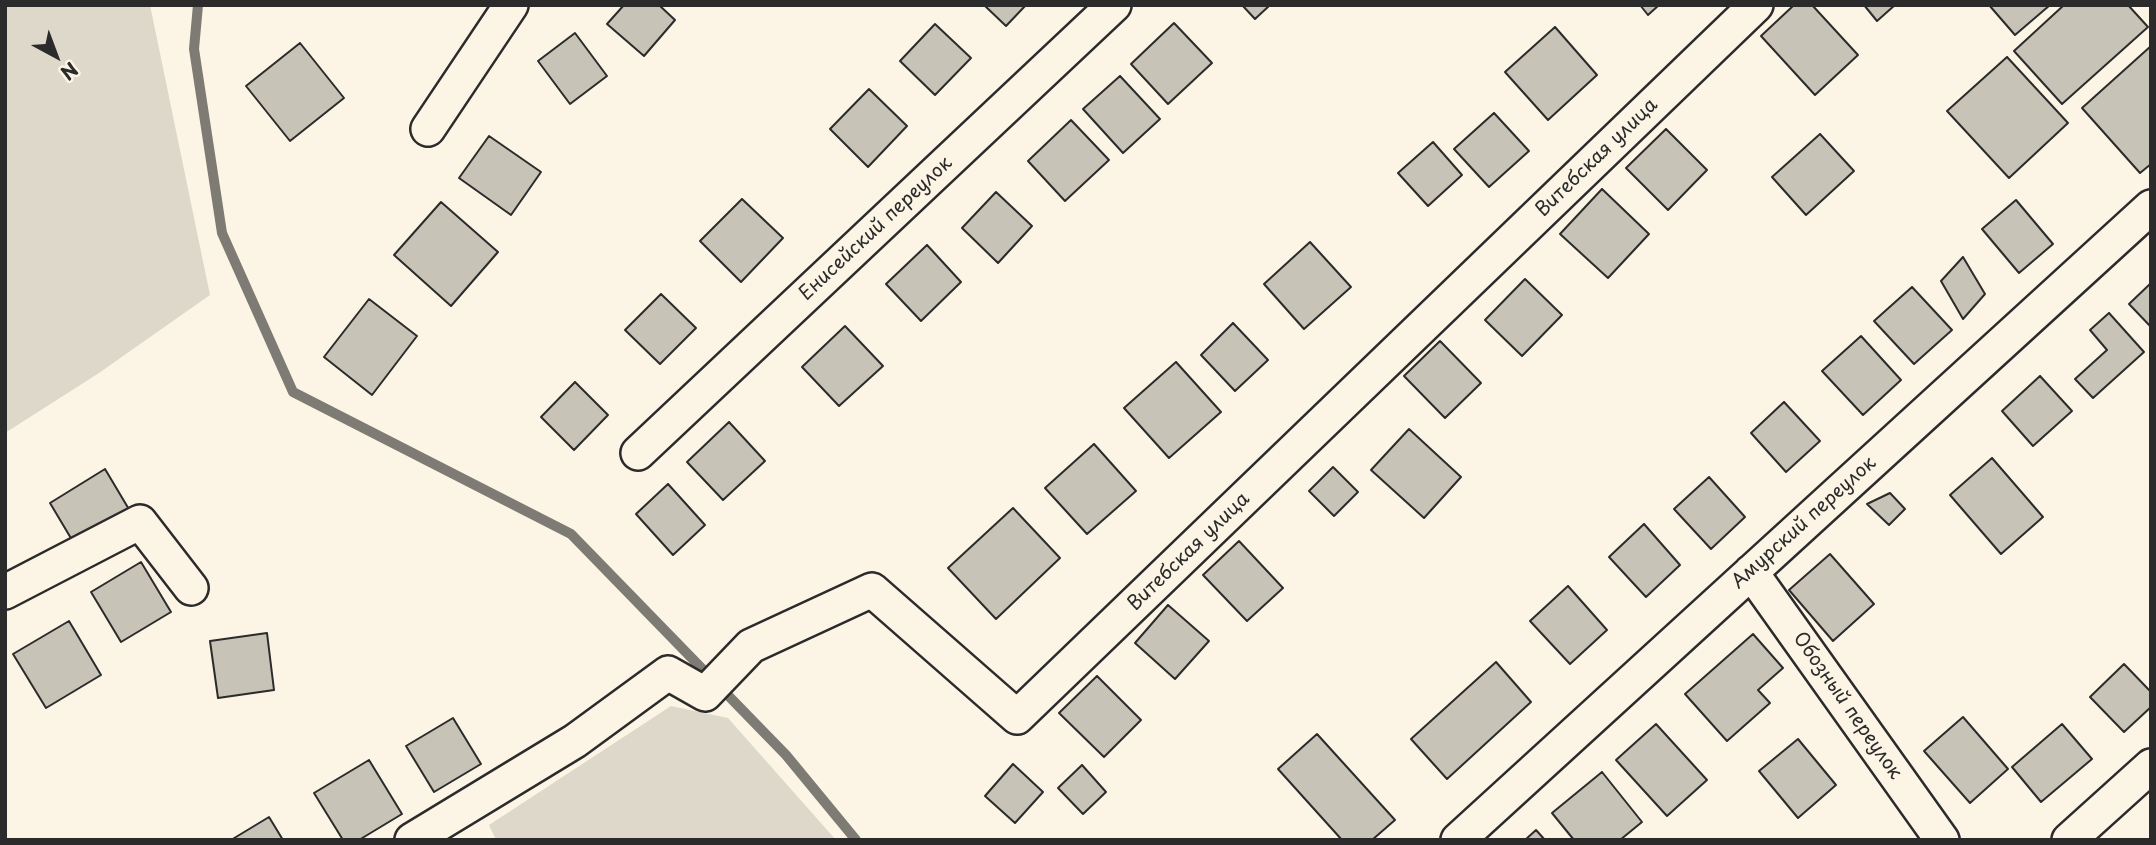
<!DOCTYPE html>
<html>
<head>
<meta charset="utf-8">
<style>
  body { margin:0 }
  #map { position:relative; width:2156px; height:845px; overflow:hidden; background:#fcf5e5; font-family:"Playpen Sans",sans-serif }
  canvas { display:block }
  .frame { position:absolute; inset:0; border:7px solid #2b2b2b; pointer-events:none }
  .north { position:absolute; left:21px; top:21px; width:70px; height:70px; -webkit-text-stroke:5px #fcf5e5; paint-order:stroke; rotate:139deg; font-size:19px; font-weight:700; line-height:28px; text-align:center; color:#2b2b2b }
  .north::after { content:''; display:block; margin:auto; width:24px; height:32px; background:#2b2b2b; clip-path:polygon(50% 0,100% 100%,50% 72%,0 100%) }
</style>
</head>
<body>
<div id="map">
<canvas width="2156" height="845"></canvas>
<div class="frame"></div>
<div class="north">N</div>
</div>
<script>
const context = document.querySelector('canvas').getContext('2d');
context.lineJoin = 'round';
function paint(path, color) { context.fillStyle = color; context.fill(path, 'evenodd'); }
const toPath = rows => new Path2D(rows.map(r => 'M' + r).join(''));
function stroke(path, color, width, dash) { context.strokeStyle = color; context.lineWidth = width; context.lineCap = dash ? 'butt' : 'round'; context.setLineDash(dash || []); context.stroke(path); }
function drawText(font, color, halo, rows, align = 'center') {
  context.font = font + ' "Playpen Sans",sans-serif'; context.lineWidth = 7; context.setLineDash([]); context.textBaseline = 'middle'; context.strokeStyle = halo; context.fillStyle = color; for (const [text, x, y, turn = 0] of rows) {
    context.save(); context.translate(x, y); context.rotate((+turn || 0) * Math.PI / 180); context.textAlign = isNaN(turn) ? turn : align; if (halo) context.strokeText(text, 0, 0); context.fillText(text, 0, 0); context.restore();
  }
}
paint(toPath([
  [5,5,150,5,210,295,99,373,5,433],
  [671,706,728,718,836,840,496,840,489,825]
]), '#ded8ca');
stroke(toPath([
  [198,5,194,49,222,233,293,392,571,534,786,755,856,840]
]), '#7d7b74', 10);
const building = toPath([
  [624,5,659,5,675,20,644,56,607,24,624,5],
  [984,5,1026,5,1006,26,984,5],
  [1242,5,1270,5,1255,19,1242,5],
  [1640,5,1659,5,1648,15,1640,5],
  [1794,5,1812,5,1858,55,1815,95,1761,36,1794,5],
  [1864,5,1895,5,1877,21,1864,5],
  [1989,5,2050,5,2015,35,1989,5],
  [2064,5,2128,5,2148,27,2062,104,2014,51,2064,5],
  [1174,23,1212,63,1168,104,1131,64,1174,23],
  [935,24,971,58,935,95,900,61,935,24],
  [1555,27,1597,75,1548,120,1505,72,1555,27],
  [575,33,607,76,570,104,538,61,575,33],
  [300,43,344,98,290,141,246,86,300,43],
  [2151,46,2151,164,2140,173,2082,108,2151,46],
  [2007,57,2068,123,2009,178,1947,111,2007,57],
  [1120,76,1160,119,1123,153,1083,109,1120,76],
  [869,89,907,126,868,167,830,129,869,89],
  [1494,113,1529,151,1489,187,1454,149,1494,113],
  [1071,120,1109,160,1065,201,1028,161,1071,120],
  [1666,129,1707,170,1668,210,1626,168,1666,129],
  [1820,134,1854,171,1806,215,1772,177,1820,134],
  [489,136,541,172,511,215,459,178,489,136],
  [1433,142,1462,175,1428,206,1398,173,1433,142],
  [1602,189,1649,234,1608,278,1560,234,1602,189],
  [996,192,1032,226,998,263,962,228,996,192],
  [742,199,783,238,741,282,700,241,742,199],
  [2016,200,2053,244,2019,273,1982,229,2016,200],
  [441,202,498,252,451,306,394,255,441,202],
  [1310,242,1351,287,1304,329,1264,284,1310,242],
  [927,245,961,282,921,321,886,284,927,245],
  [1963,257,1985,294,1963,319,1941,281,1963,257],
  [1525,279,1562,315,1522,356,1485,320,1525,279],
  [2151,283,2151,327,2129,304,2151,283],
  [1912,287,1952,330,1914,364,1874,321,1912,287],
  [661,294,696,328,660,364,625,330,661,294],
  [369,299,417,336,372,395,324,357,369,299],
  [2109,313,2144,352,2093,398,2075,379,2107,350,2090,330,2109,313],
  [1233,323,1268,360,1235,391,1201,355,1233,323],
  [845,326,883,366,839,406,802,367,845,326],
  [1861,336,1901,380,1863,415,1822,371,1861,336],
  [1440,341,1481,383,1445,418,1404,376,1440,341],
  [1176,362,1221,412,1169,458,1124,408,1176,362],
  [2040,376,2072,411,2033,446,2002,411,2040,376],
  [575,382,608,415,574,450,541,417,575,382],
  [1784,402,1820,441,1786,472,1751,433,1784,402],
  [729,422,765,461,723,500,687,462,729,422],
  [1409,429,1461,477,1424,518,1371,470,1409,429],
  [1094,444,1136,491,1087,534,1045,488,1094,444],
  [1992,458,2043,517,2001,554,1950,495,1992,458],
  [1333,467,1358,492,1334,516,1309,491,1333,467],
  [105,469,130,511,75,545,50,503,105,469],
  [1709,477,1745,517,1711,549,1674,509,1709,477],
  [668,484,705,525,673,555,636,514,668,484],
  [1890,493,1905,509,1889,525,1867,504,1890,493],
  [1013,508,1060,558,996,619,948,568,1013,508],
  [1644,524,1680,565,1646,597,1609,557,1644,524],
  [1239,541,1283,588,1247,621,1203,575,1239,541],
  [1830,554,1874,604,1833,641,1789,590,1830,554],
  [141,562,171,612,121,642,91,592,141,562],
  [1568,586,1607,630,1570,664,1530,621,1568,586],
  [1168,605,1209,641,1175,679,1135,643,1168,605],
  [69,621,101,675,46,708,13,654,69,621],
  [267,633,274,690,218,698,210,641,267,633],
  [1753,634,1783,668,1758,690,1770,703,1727,741,1685,694,1753,634],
  [1496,662,1531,702,1447,779,1411,739,1496,662],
  [2124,664,2151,692,2151,707,2124,732,2090,697,2124,664],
  [1097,676,1141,720,1104,757,1059,713,1097,676],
  [1963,717,2008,769,1970,803,1924,751,1963,717],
  [453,718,481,764,434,792,406,746,453,718],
  [1656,724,1707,780,1667,816,1616,760,1656,724],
  [2062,724,2092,759,2041,802,2012,767,2062,724],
  [1317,734,1395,820,1372,840,1342,840,1278,769,1317,734],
  [1798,739,1836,785,1798,818,1759,771,1798,739],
  [369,760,402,814,359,840,343,840,314,793,369,760],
  [1013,764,1043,792,1015,823,985,796,1013,764],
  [1082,765,1106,792,1083,814,1058,788,1082,765],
  [1602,772,1642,822,1620,840,1574,840,1552,813,1602,772],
  [269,817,283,840,231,840,269,817],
  [1536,830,1545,840,1525,840,1536,830]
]);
paint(building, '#c8c3b7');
stroke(building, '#2b2b2b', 2);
const minor = toPath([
  [428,129,511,5],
  [638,453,1114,5],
  [1751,572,1942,840],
  [5,592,140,522,191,588],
  [412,840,575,741,668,673,705,694,751,646,872,590,1017,717,1756,5],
  [1458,840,2151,207],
  [2069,840,2151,766]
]);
stroke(minor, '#2b2b2b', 38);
stroke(minor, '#fcf5e5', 33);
drawText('19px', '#2b2b2b', '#fcf5e5', [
  ["Витебская улица",1597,158,-44],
  ["Енисейский переулок",876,229,-43],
  ["Амурский переулок",1804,523,-42],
  ["Витебская улица",1189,552,-44],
  ["Обозный переулок",1847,706,55]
]);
</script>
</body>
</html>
